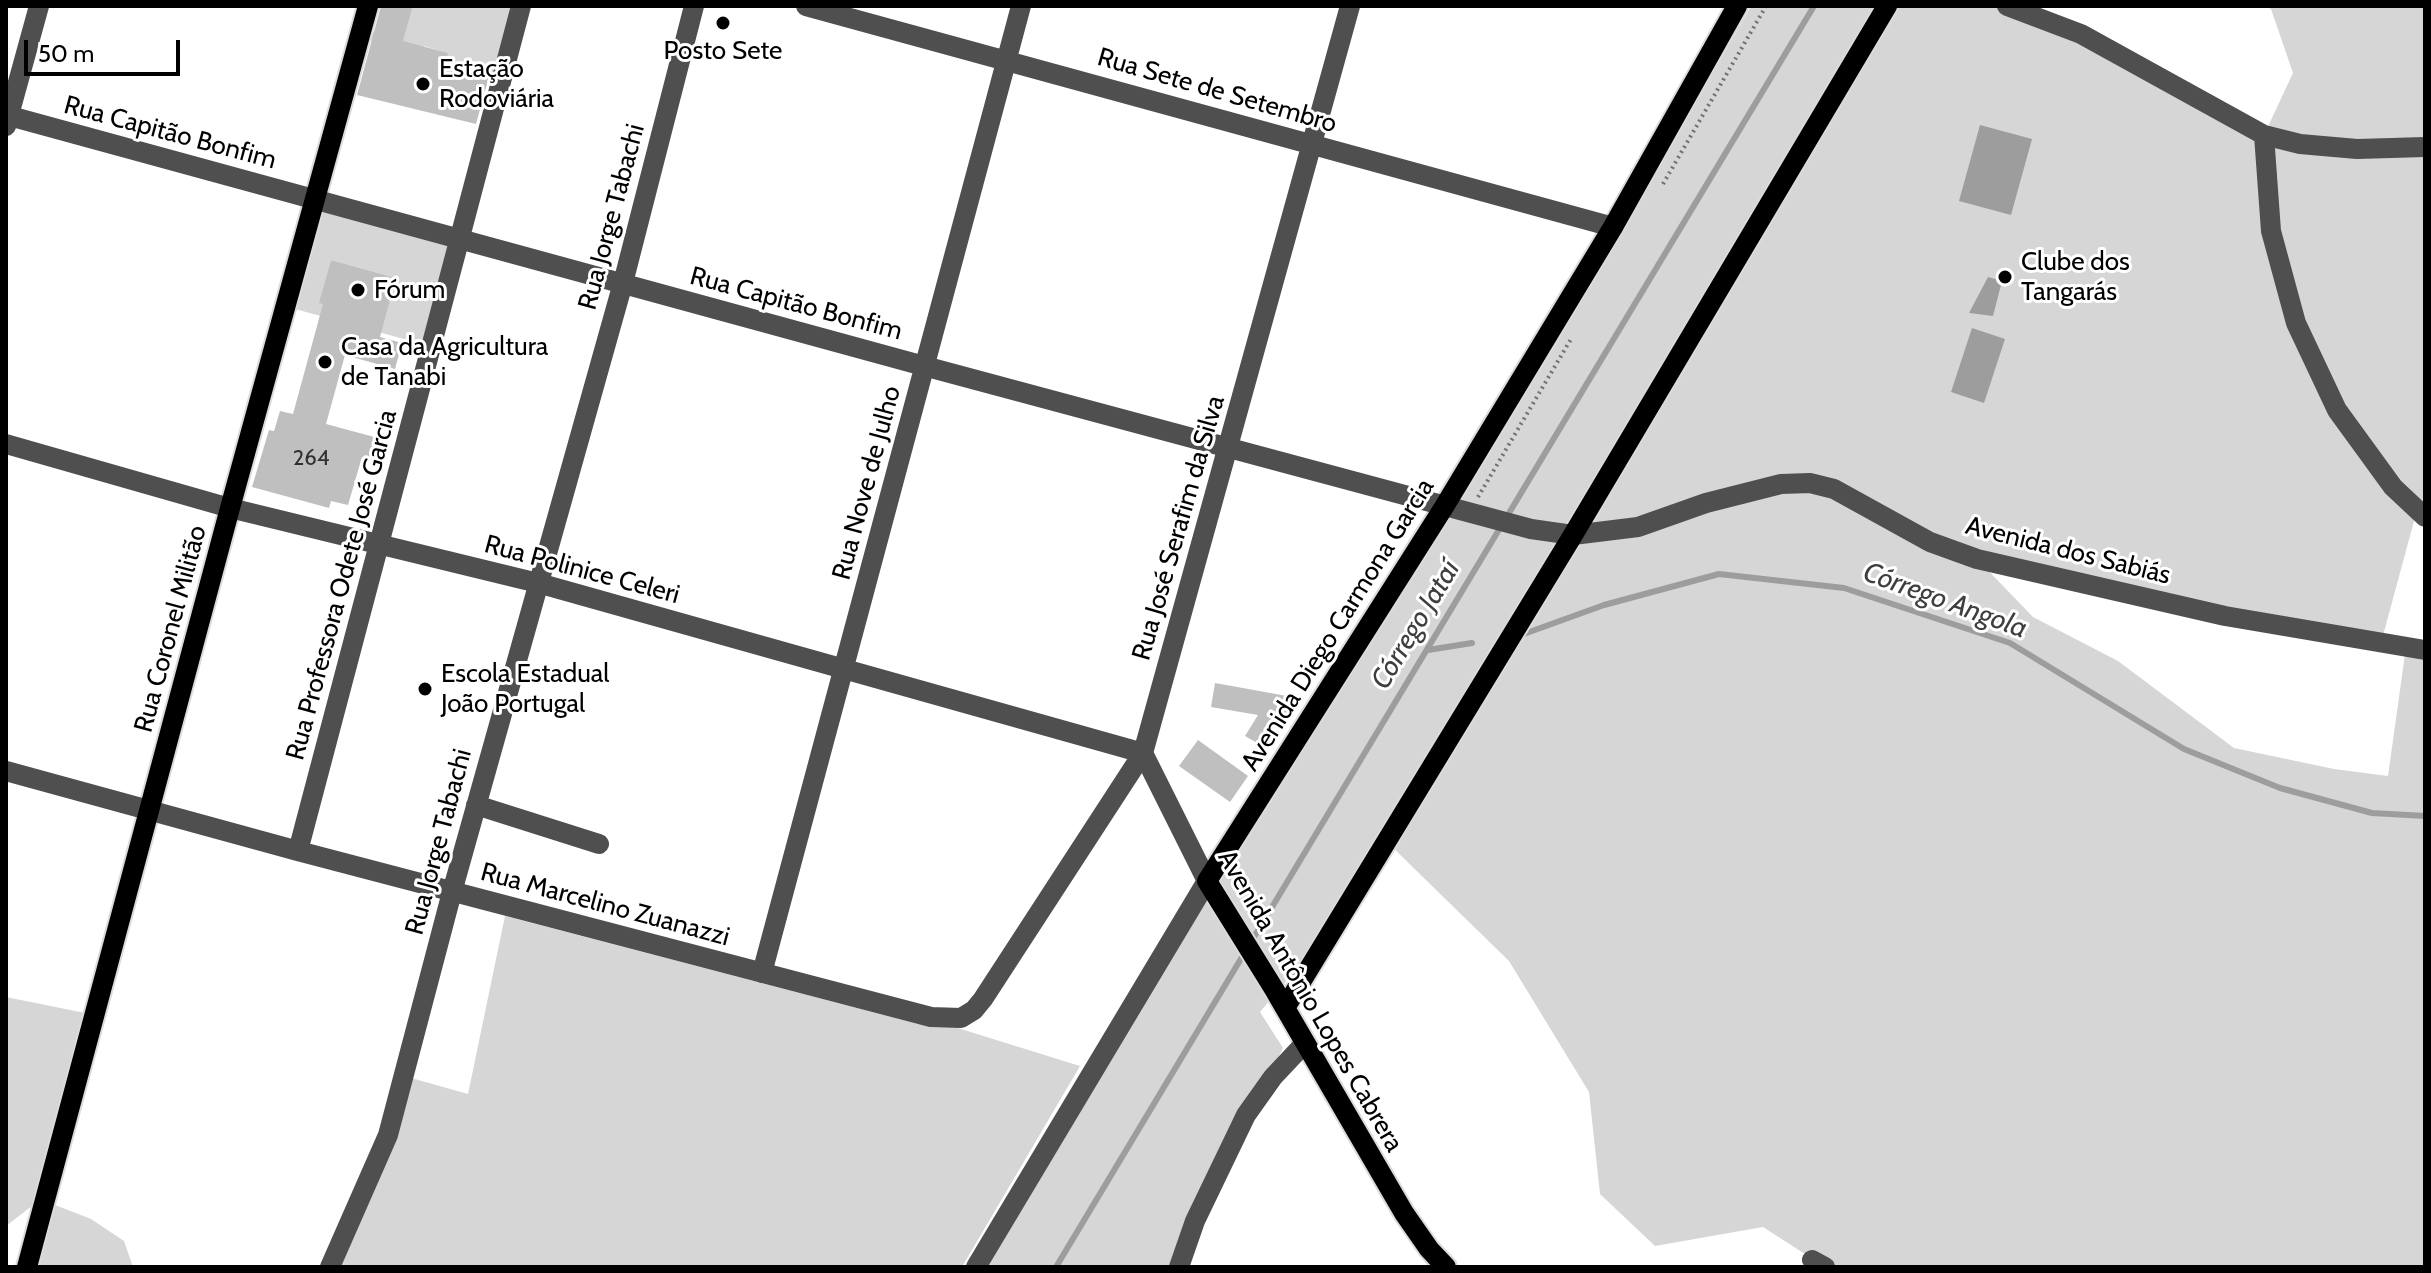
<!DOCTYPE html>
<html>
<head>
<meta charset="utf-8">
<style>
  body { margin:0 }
  #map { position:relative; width:2431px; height:1273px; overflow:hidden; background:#fff; font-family:Cabin,sans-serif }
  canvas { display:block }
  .frame { position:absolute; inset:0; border:8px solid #000; pointer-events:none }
  .scale { position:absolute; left:24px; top:40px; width:156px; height:36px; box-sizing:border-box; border:4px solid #000; border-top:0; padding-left:10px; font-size:24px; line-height:28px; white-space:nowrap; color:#000; -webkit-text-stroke:6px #fff; paint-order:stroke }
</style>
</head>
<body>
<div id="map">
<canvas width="2431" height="1273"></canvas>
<div class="frame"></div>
<div class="scale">50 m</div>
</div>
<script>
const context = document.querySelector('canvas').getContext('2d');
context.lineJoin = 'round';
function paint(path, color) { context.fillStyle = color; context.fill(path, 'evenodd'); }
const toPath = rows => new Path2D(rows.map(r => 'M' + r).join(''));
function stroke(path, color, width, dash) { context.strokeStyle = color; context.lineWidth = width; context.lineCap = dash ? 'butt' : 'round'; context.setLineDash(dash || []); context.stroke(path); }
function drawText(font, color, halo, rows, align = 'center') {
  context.font = font + ' Cabin,sans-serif'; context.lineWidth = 6; context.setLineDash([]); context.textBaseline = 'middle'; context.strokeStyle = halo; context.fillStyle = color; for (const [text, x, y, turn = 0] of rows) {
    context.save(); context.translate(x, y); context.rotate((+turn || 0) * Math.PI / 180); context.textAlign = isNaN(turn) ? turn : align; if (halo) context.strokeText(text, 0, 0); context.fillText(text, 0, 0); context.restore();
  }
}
paint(toPath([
  [413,6,516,6,497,75,446,61,447,53,424,46,421,53,365,39,367,30,403,40],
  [1751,6,1875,6,1564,535,1304,960,1260,1012,1283,1048,1173,1267,981,1267,1098,1070,1620,234],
  [1887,6,2007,6,2264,135,2293,73,2271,9,2265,6,2425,6,2425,517,2417,510,2381,643,1978,560,2033,617,2118,661,2234,748,2334,769,2388,776,2406,647,2425,650,2425,1267,1825,1267,1763,1227,1655,1246,1600,1194,1589,1092,1509,961,1387,842],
  [316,205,456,243,429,346,288,307],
  [331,260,396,278,384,321,320,302],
  [505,916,918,1024,948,1025,1080,1066,962,1267,330,1267,404,1076,468,1094],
  [6,997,90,1014,41,1199,6,1226],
  [50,1203,91,1219,124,1241,133,1267,33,1267]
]), '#d6d6d6');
paint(toPath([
  [1980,125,2032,139,2011,215,1959,201],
  [1988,277,2002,281,1993,316,1969,313],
  [1972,328,2005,339,1984,403,1951,392]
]), '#9d9d9d');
stroke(toPath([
  [1521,635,1604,605,1719,574,1844,588,2010,643,2184,749,2280,788,2372,813,2425,816],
  [1428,650,1472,643],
  [1251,942,1814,6],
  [1056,1267,1245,952]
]), '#9d9d9d', 6);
paint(toPath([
  [381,6,413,6,403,41,448,53,446,61,490,73,476,124,357,95],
  [331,260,396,278,380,337,402,343,395,369,345,355,326,424,378,438,372,460,362,457,348,505,331,501,329,508,252,487,269,430,274,431,280,411,293,414,323,304,319,303],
  [1215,683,1298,698,1285,720,1275,718,1259,744,1245,736,1258,715,1211,707],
  [1198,740,1248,776,1230,802,1179,766]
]), '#bfbfbf');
const major = toPath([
  [1285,1008,1573,535,1887,6],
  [27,1267,230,508,368,6],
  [1446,1267,1429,1249,1404,1213,1274,989,1207,881,1444,507,1613,227,1737,6]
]);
stroke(major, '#dbdbdb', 24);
stroke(toPath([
  [1663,184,1766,6],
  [1478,497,1571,339]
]), '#717171', 4, [2, 4]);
stroke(toPath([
  [806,6,1613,227],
  [2007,6,2081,34,2264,135,2300,144,2357,149,2425,147],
  [6,115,924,366,1531,529,1573,535,1638,527,1706,503,1781,484,1810,483,1834,489,1930,542,1977,559,2225,616,2425,650],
  [6,126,39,6],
  [2264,135,2271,231,2296,323,2337,410,2393,487,2425,517],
  [6,444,230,508,538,583,1143,753],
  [6,771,298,851,931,1017,961,1018,974,1010,983,999,1143,753,1350,6],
  [476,805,599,844],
  [298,851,521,6],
  [762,973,1021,6],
  [1812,1260,1825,1267],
  [330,1267,388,1135,452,892,623,283,694,6],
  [976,1267,1207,881,1143,753],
  [1179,1267,1195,1221,1246,1115,1273,1077,1305,1043]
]), '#4f4f4f', 20);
stroke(major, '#000', 20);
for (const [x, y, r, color] of [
  [723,23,8,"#000"],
  [423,84,8,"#000"],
  [2005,277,8,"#000"],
  [358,290,8,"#000"],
  [325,362,8,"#000"],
  [425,689,8,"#000"]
]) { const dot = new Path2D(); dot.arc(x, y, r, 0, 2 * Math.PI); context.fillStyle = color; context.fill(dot); stroke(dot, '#fff', 3); }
drawText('22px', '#303030', null, [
  ["264",311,459]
]);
drawText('26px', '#000', '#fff', [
  ["Posto Sete",723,51,"center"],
  ["Estação",439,69],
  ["Rodoviária",439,99],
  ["Clube dos",2021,262],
  ["Tangarás",2021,292],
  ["Fórum",374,290],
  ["Casa da Agricultura",341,347],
  ["de Tanabi",341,377],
  ["Escola Estadual",441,674],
  ["João Portugal",441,704]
], 'left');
drawText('26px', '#000', '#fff', [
  ["Rua Sete de Setembro",1217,91,16],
  ["Rua Capitão Bonfim",170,133,15],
  ["Rua Jorge Tabachi",612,217,-75],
  ["Rua Capitão Bonfim",796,304,15],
  ["Rua Nove de Julho",867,483,-75],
  ["Rua José Serafim da Silva",1179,528,-74],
  ["Avenida dos Sabiás",2068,551,14],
  ["Rua Polinice Celeri",582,570,15],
  ["Rua Professora Odete José Garcia",342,585,-75],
  ["Avenida Diego Carmona Garcia",1338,625,-58],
  ["Rua Coronel Militão",171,629,-75],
  ["Rua Jorge Tabachi",439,842,-75],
  ["Rua Marcelino Zuanazzi",605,905,15],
  ["Avenida Antônio Lopes Cabrera",1310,1001,60]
]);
drawText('italic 28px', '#3e3e3e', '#fff', [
  ["Córrego Angola",1945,601,20],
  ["Córrego Jataí",1416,625,-59]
]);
</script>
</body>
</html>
